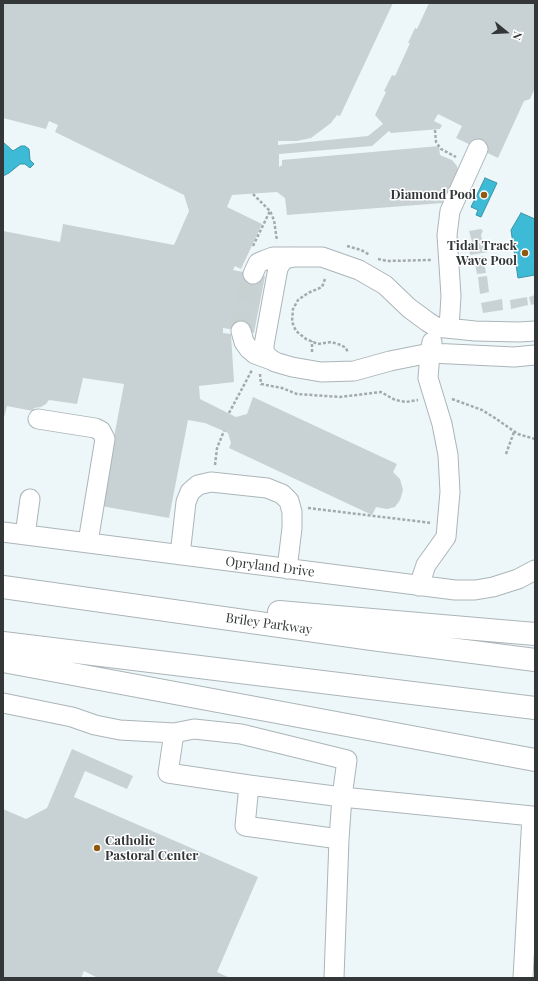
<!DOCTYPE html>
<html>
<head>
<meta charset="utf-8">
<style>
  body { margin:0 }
  #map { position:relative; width:538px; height:981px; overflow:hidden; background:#edf7f9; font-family:"Playfair Display",serif }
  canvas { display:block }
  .frame { position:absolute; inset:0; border:4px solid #333738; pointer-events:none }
  .north { position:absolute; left:486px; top:12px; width:40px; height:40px; -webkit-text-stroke:3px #fff; paint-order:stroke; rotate:108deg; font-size:11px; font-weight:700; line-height:16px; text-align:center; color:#333738 }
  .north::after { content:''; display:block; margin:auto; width:14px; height:18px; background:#333738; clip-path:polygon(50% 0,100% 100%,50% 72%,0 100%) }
</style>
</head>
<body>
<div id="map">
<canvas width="538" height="981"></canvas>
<div class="frame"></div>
<div class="north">N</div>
</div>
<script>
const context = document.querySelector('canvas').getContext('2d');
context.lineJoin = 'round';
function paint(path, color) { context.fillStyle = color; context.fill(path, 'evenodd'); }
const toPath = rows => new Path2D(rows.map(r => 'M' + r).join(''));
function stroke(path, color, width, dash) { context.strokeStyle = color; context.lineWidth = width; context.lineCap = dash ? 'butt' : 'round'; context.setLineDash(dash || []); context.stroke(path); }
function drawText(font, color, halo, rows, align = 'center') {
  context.font = font + ' "Playfair Display",serif'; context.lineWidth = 3; context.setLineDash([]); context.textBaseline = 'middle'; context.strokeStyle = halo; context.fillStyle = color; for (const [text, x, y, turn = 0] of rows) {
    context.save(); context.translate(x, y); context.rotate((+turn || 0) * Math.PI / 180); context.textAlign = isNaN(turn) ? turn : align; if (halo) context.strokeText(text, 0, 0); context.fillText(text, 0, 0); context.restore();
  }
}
const water = toPath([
  [3,142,13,151,21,146,25,146,29,149,30,160,34,164,30,168,25,164,20,164,9,173,3,176,3,142],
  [485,178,497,183,481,217,476,215,478,210,471,207,485,178],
  [521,213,535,219,535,275,518,278,511,230,521,213]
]);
paint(water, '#3dbad5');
stroke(water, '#3a93a6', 1);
paint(toPath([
  [3,3,393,3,340,116,337,115,331,123,311,138,297,141,278,141,278,145,368,136,383,124,375,115,386,92,384,91,392,75,395,76,410,43,408,43,415,28,417,29,429,3,535,3,535,88,530,99,524,101,498,158,456,138,462,126,438,114,434,121,442,125,440,129,391,133,389,131,372,146,279,154,279,167,282,165,282,160,439,146,440,155,452,160,457,166,459,174,453,190,443,194,443,203,287,215,285,198,277,192,232,195,227,207,262,224,241,269,235,266,233,270,265,276,254,333,223,328,223,333,231,334,234,382,199,386,200,399,236,417,247,414,253,397,397,464,393,472,400,479,403,490,400,500,395,507,387,509,376,507,372,515,229,448,231,443,228,433,205,423,188,420,169,518,101,506,124,384,83,378,77,404,49,400,46,404,41,407,34,408,33,411,7,406,3,421,3,231,60,242,63,224,174,245,189,211,184,195,55,132,58,125,49,121,46,129,3,118],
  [481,229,483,231,481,235,482,240,472,242,469,231],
  [486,242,488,252,470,255,469,248,472,247,472,245],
  [483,256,486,273,477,274,474,258],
  [487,276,489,292,480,294,478,277],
  [535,295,535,304,531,305,529,297],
  [527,297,528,305,511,309,510,300],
  [502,299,503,310,483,313,481,303],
  [72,749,133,776,127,789,85,771,74,797,258,877,217,972,230,978,95,978,96,977,84,971,81,978,3,978,3,809,26,819,47,808]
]), '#c8d2d4');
stroke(toPath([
  [241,331,244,301,253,274]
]), '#c8d1d2', 19, [19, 10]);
const minor = toPath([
  [253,274,258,263,265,260,273,257,293,257],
  [449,328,451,296,447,235,450,211,478,149],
  [241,331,244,342,249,349,255,354,274,361],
  [535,331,519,332,475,331,436,327,428,322,409,308,385,285,359,270,322,257,294,257,285,259,281,263,278,268,264,345,264,352,268,357,275,362,292,367,321,372,354,371,390,361,430,353,514,357,535,355],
  [38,419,95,428,101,431,105,439,88,542],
  [3,532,455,590,475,590,493,587,518,579,535,570],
  [25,535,30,499],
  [180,555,186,502,190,492,198,485,211,482,267,488,282,494,289,501,292,512,292,528,287,569],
  [419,586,426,565,446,537,450,492,448,455,442,424,428,378,430,353,432,342],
  [3,703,72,717,95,725,120,730,174,733,194,729,241,734,347,760,342,797,339,839],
  [174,733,168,773,249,785],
  [334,978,339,839,245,826,249,785,342,797,532,816,523,978]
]);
const highway = toPath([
  [3,587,372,639,535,660],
  [279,612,535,634],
  [3,643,535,708],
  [3,661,535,760]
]);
stroke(minor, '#acb5b8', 21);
stroke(highway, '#acb5b8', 24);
stroke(toPath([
  [435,130,436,142,441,149,456,157],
  [253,194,270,211,274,220,277,241],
  [253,246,270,211],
  [347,246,361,250,370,255],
  [378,259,387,261,431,260],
  [325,279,322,287,308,293,298,300,293,309,292,322,296,331,306,339,318,344,331,342,341,345,346,348,348,353],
  [312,352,312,341],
  [260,374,261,384,282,388,297,394,340,397,381,392,395,400,406,402,418,400],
  [452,399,482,410,495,418,518,434,535,439],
  [229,413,252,370],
  [506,454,514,432],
  [215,465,217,448,224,431],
  [308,508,432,523]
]), '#a3aaac', 2.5, [3, 2]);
stroke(minor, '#fff', 19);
stroke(highway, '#fff', 22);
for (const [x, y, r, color] of [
  [484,195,4,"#905811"],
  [525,253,4,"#905811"],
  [97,848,4,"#905811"]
]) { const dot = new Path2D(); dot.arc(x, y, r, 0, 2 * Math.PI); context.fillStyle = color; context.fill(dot); stroke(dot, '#fff', 1.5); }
drawText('bold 13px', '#333738', '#fff', [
  ["Diamond Pool",476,195],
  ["Tidal Track",517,246],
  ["Wave Pool",517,261],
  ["Catholic",105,841,"left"],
  ["Pastoral Center",105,856,"left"]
], 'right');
drawText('13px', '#333738', '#fff', [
  ["Opryland Drive",270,567,7],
  ["Briley Parkway",269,624,8]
]);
</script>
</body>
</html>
